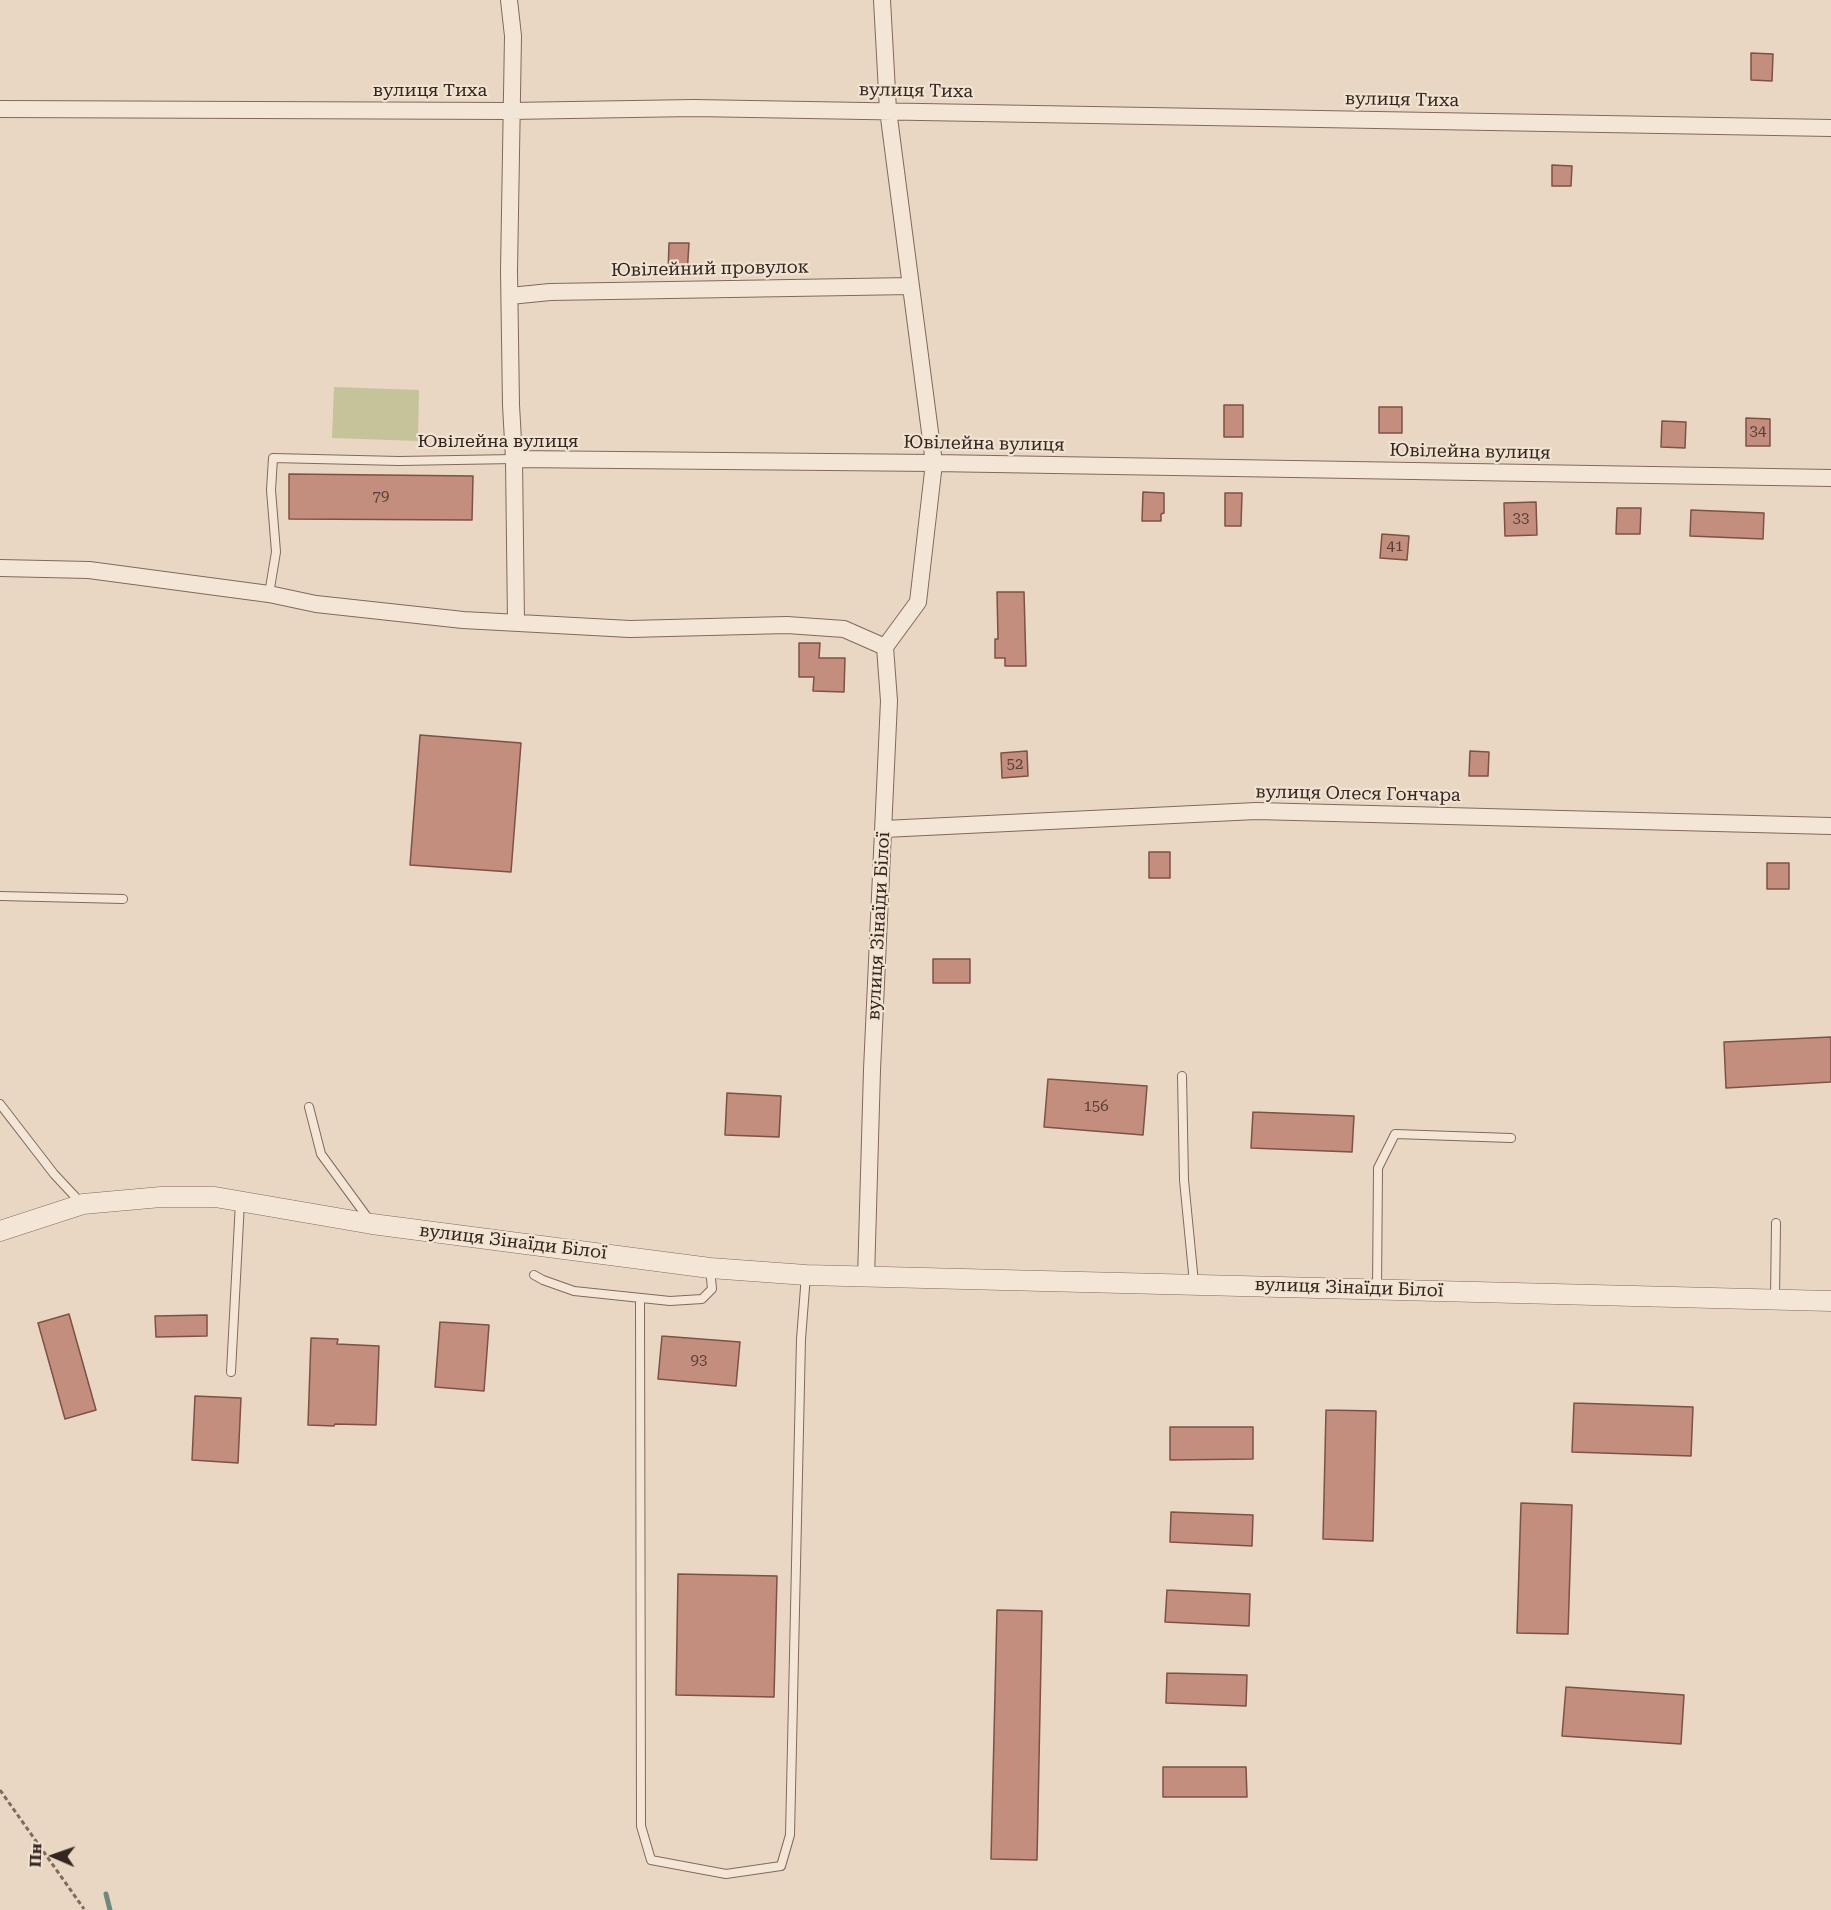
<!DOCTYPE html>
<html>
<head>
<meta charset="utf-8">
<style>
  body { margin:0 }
  #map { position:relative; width:1831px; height:1910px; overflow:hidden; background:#e9d7c4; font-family:"Roboto Serif",serif }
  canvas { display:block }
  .north { position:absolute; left:24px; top:1826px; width:60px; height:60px; -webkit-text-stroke:4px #f1e3d2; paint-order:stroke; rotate:272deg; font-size:16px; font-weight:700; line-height:24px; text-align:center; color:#33251f }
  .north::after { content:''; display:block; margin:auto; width:21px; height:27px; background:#33251f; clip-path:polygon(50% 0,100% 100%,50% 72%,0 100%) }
</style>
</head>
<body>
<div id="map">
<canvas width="1831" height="1910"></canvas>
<div class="north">Пн</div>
</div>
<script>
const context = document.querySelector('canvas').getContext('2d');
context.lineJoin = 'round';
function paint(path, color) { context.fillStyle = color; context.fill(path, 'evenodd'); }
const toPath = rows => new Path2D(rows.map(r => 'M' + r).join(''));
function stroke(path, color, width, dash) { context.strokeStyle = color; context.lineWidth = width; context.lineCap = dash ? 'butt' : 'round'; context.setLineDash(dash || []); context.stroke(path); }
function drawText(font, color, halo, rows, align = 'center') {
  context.font = font + ' "Roboto Serif",serif'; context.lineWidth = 4.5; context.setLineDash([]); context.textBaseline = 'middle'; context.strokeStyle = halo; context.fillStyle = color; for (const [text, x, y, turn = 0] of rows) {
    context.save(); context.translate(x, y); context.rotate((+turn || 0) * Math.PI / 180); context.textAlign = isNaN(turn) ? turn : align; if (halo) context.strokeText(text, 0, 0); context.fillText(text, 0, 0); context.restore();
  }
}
paint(toPath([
  [334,387,419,390,418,441,332,438]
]), '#c5c399');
stroke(toPath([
  [106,1894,110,1910]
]), '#6d897d', 5);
const building = toPath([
  [1751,53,1773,54,1772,81,1751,80,1751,53],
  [1552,165,1572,166,1571,186,1552,186,1552,165],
  [669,243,689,243,687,275,668,274,669,243],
  [1224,405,1243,405,1243,437,1224,437,1224,405],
  [1379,407,1402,407,1402,433,1379,433,1379,407],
  [1746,418,1770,419,1770,446,1746,446,1746,418],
  [1662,421,1686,422,1685,448,1661,447,1662,421],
  [289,474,473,476,472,520,289,519,289,474],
  [1143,492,1164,493,1164,513,1161,514,1161,521,1142,521,1143,492],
  [1225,493,1242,493,1241,526,1225,526,1225,493],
  [1536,502,1537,535,1505,536,1504,503,1536,502],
  [1617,508,1641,508,1640,534,1616,534,1617,508],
  [1691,510,1764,513,1763,539,1690,536,1691,510],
  [1382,534,1409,536,1407,560,1380,558,1382,534],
  [997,592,1024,592,1026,666,1005,666,1005,658,995,658,995,639,998,639,997,592],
  [799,643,820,643,819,658,845,658,844,692,813,691,814,677,799,677,799,643],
  [420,735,521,743,511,872,410,865,420,735],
  [1027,751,1028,776,1002,778,1001,753,1027,751],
  [1470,751,1489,752,1488,776,1469,776,1470,751],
  [1149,852,1170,852,1170,878,1149,878,1149,852],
  [1767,863,1789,863,1789,889,1767,889,1767,863],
  [933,959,970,959,970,983,933,983,933,959],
  [1831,1037,1831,1082,1726,1088,1724,1042,1831,1037],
  [1048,1079,1147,1086,1143,1135,1044,1127,1048,1079],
  [727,1093,781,1096,779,1137,725,1135,727,1093],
  [1253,1112,1354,1116,1352,1152,1251,1148,1253,1112],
  [69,1314,96,1410,65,1419,38,1323,69,1314],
  [207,1315,207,1336,156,1337,155,1316,207,1315],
  [440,1322,489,1325,484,1391,435,1387,440,1322],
  [662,1336,740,1342,736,1386,658,1379,662,1336],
  [311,1338,338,1339,337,1344,379,1346,376,1425,335,1424,334,1426,308,1425,311,1338],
  [195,1396,241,1398,238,1463,192,1460,195,1396],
  [1574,1403,1693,1407,1691,1456,1572,1452,1574,1403],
  [1326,1410,1376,1411,1373,1541,1323,1539,1326,1410],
  [1170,1427,1253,1427,1253,1459,1170,1460,1170,1427],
  [1521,1503,1572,1505,1568,1634,1517,1633,1521,1503],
  [1171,1512,1253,1515,1252,1546,1170,1542,1171,1512],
  [678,1574,777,1576,774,1697,676,1695,678,1574],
  [1167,1590,1250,1594,1249,1626,1165,1622,1167,1590],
  [997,1610,1042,1611,1037,1860,991,1859,997,1610],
  [1167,1673,1247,1675,1246,1706,1166,1703,1167,1673],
  [1566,1687,1684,1695,1681,1744,1562,1736,1566,1687],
  [1163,1767,1246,1767,1247,1797,1163,1797,1163,1767]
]);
paint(building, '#c38e7e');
stroke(building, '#7d5145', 1.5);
const service = toPath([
  [269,594,276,552,271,490,273,458,399,461,514,459],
  [0,896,123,899],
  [1182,1076,1184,1180,1194,1283],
  [0,1104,54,1174,82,1204],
  [309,1107,321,1154,370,1221],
  [534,1275,543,1280,574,1291,670,1301,702,1299,712,1289,710,1268],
  [1377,1290,1378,1168,1395,1134,1511,1138],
  [1775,1298,1776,1223],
  [640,1299,641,1826,651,1860,726,1874,781,1866,790,1835,801,1339,806,1275],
  [231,1372,240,1202]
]);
const minor = toPath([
  [509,0,513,36,509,271,511,405,514,459,516,623],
  [882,0,888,110,934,463,918,602,885,647],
  [0,109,510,111,694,108,1831,128],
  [510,296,550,292,911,286],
  [514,459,934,463,1831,478],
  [0,568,89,570,269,594,316,604,463,620,630,629,787,625,844,629,885,647],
  [884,829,1256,811,1831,826],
  [866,1278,872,1070,889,701,885,647]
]);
const tertiary = toPath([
  [0,1231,83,1204,161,1197,215,1197,372,1224,710,1268,806,1275,1831,1301]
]);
stroke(service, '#81695c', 10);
stroke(minor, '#81695c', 18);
stroke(tertiary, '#81695c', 21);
stroke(toPath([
  [0,1790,84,1909]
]), '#81695c', 3, [4.5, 3]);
stroke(service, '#f4e6d6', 8);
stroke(minor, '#f4e6d6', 16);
stroke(tertiary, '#f4e6d6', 20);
drawText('15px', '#573f37', null, [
  ["34",1758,432],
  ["79",381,497],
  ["33",1521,519],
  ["41",1395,547],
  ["52",1015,765],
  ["156",1096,1107],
  ["93",699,1361]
]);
drawText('18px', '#33251f', '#f1e3d2', [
  ["вулиця Тиха",430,91],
  ["вулиця Тиха",916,91,1],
  ["вулиця Тиха",1402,100,1],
  ["Ювілейний провулок",710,269,-1],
  ["Ювілейна вулиця",498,442],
  ["Ювілейна вулиця",984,444,1],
  ["Ювілейна вулиця",1470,452,1],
  ["вулиця Олеся Гончара",1358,794,1],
  ["вулиця Зінаїди Білої",879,926,-87],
  ["вулиця Зінаїди Білої",513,1242,7],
  ["вулиця Зінаїди Білої",1349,1288,2]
]);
</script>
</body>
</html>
